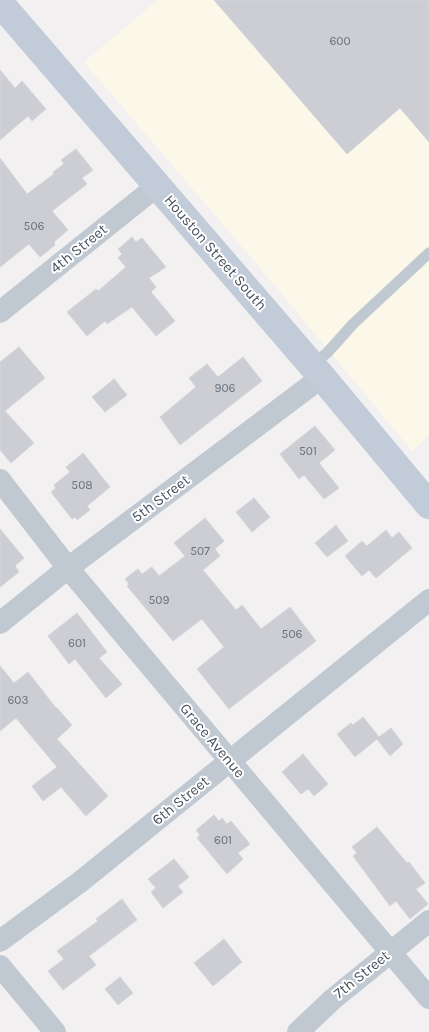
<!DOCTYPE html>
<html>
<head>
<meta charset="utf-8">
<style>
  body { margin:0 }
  canvas { display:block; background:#f2f0f0 }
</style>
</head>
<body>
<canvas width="429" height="1032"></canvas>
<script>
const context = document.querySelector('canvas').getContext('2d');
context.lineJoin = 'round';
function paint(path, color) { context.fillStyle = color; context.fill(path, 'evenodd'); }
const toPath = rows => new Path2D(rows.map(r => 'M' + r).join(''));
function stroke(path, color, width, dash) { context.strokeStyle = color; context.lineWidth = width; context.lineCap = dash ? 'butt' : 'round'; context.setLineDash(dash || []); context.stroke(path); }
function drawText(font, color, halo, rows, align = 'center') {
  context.font = font + ' Karla,sans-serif'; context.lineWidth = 4; context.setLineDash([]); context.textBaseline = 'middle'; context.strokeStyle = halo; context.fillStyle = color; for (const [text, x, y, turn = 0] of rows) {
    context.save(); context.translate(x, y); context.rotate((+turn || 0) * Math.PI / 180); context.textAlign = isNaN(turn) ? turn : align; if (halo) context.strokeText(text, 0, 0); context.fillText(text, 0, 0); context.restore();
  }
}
paint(toPath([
  [158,0,429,0,429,435,412,451,278,289,84,62]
]), '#fcf8e9');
const building = toPath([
  [214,0,429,0,429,142,400,108,347,154,214,0],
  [0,70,15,88,22,81,46,109,32,121,28,116,0,140,0,70],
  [76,149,93,170,82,178,87,184,52,211,68,230,54,242,55,245,40,257,29,244,0,267,0,158,27,194,54,174,53,172,64,164,61,160,76,149],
  [132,237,136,242,142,238,166,267,149,278,156,287,151,292,175,321,156,336,132,307,107,324,105,321,87,336,67,312,96,289,98,291,126,267,118,258,122,254,118,249,132,237],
  [19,347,45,378,5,411,34,443,11,463,0,450,0,362,19,347],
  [243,357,262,381,180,445,160,417,196,387,189,378,207,364,218,377,243,357],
  [114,379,127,395,105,412,92,397,114,379],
  [315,426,335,450,319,463,339,488,324,499,304,475,299,479,280,454,315,426],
  [83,453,110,487,87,506,90,510,77,520,75,517,72,519,51,492,56,488,54,485,70,472,66,467,83,453],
  [254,498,270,517,252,532,236,512,254,498],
  [205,518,224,541,215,549,220,556,203,570,236,610,242,605,261,629,290,607,316,641,229,709,197,669,224,647,202,619,173,641,127,586,129,584,125,579,138,569,142,574,152,567,159,576,185,556,174,543,205,518],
  [336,525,348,541,327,557,315,543,336,525],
  [0,529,24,558,15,566,19,572,0,587,0,529],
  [386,530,392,538,399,532,412,548,376,578,369,570,362,576,345,556,362,541,367,546,386,530],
  [77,613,107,652,99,658,122,684,106,698,75,659,69,664,48,636,77,613],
  [0,666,14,683,28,672,56,708,57,708,72,725,57,739,108,796,86,816,61,787,43,801,32,786,57,767,16,718,0,731,0,666],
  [363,717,379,737,391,728,403,744,390,756,377,739,355,757,337,734,351,723,353,725,363,717],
  [303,754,328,784,314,796,308,789,301,794,282,772,303,754],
  [214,815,219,821,222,818,227,824,231,821,250,844,238,853,243,859,227,874,197,838,200,835,196,830,214,815],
  [377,827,407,863,409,862,425,883,416,889,428,904,410,919,396,901,390,906,353,856,357,853,352,847,377,827],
  [174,859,189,877,178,886,183,892,163,908,151,892,156,888,148,879,174,859],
  [122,899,137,920,89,956,96,965,63,990,48,971,64,959,57,951,98,921,96,919,122,899],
  [224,939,242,962,213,986,194,963,224,939],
  [120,977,133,993,118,1005,105,989,120,977]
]);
paint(building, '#ccced4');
stroke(building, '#d4d5db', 1);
stroke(toPath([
  [312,365,327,353,353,324,429,253]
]), '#c0c9d2', 11);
stroke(toPath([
  [0,312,157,186],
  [0,480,68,568,429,998],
  [0,623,68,568,322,377],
  [0,941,80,882,429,600],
  [0,966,55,1032],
  [298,1032,333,999,429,921]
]), '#c0c9d2', 22);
stroke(toPath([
  [0,3,322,377,429,505]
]), '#c2ccd9', 28);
drawText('12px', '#68717c', null, [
  ["600",340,42],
  ["506",34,227],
  ["906",225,389],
  ["501",308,452],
  ["508",82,486],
  ["507",200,552],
  ["509",159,601],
  ["506",292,635],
  ["601",77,644],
  ["603",18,701],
  ["601",223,841]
]);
drawText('15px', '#47525e', '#fff', [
  ["4th Street",79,249,-39],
  ["Houston Street South",215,253,49],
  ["5th Street",161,499,-37],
  ["Grace Avenue",212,741,50],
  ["6th Street",181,801,-39],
  ["7th Street",362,975,-39]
]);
</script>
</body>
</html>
